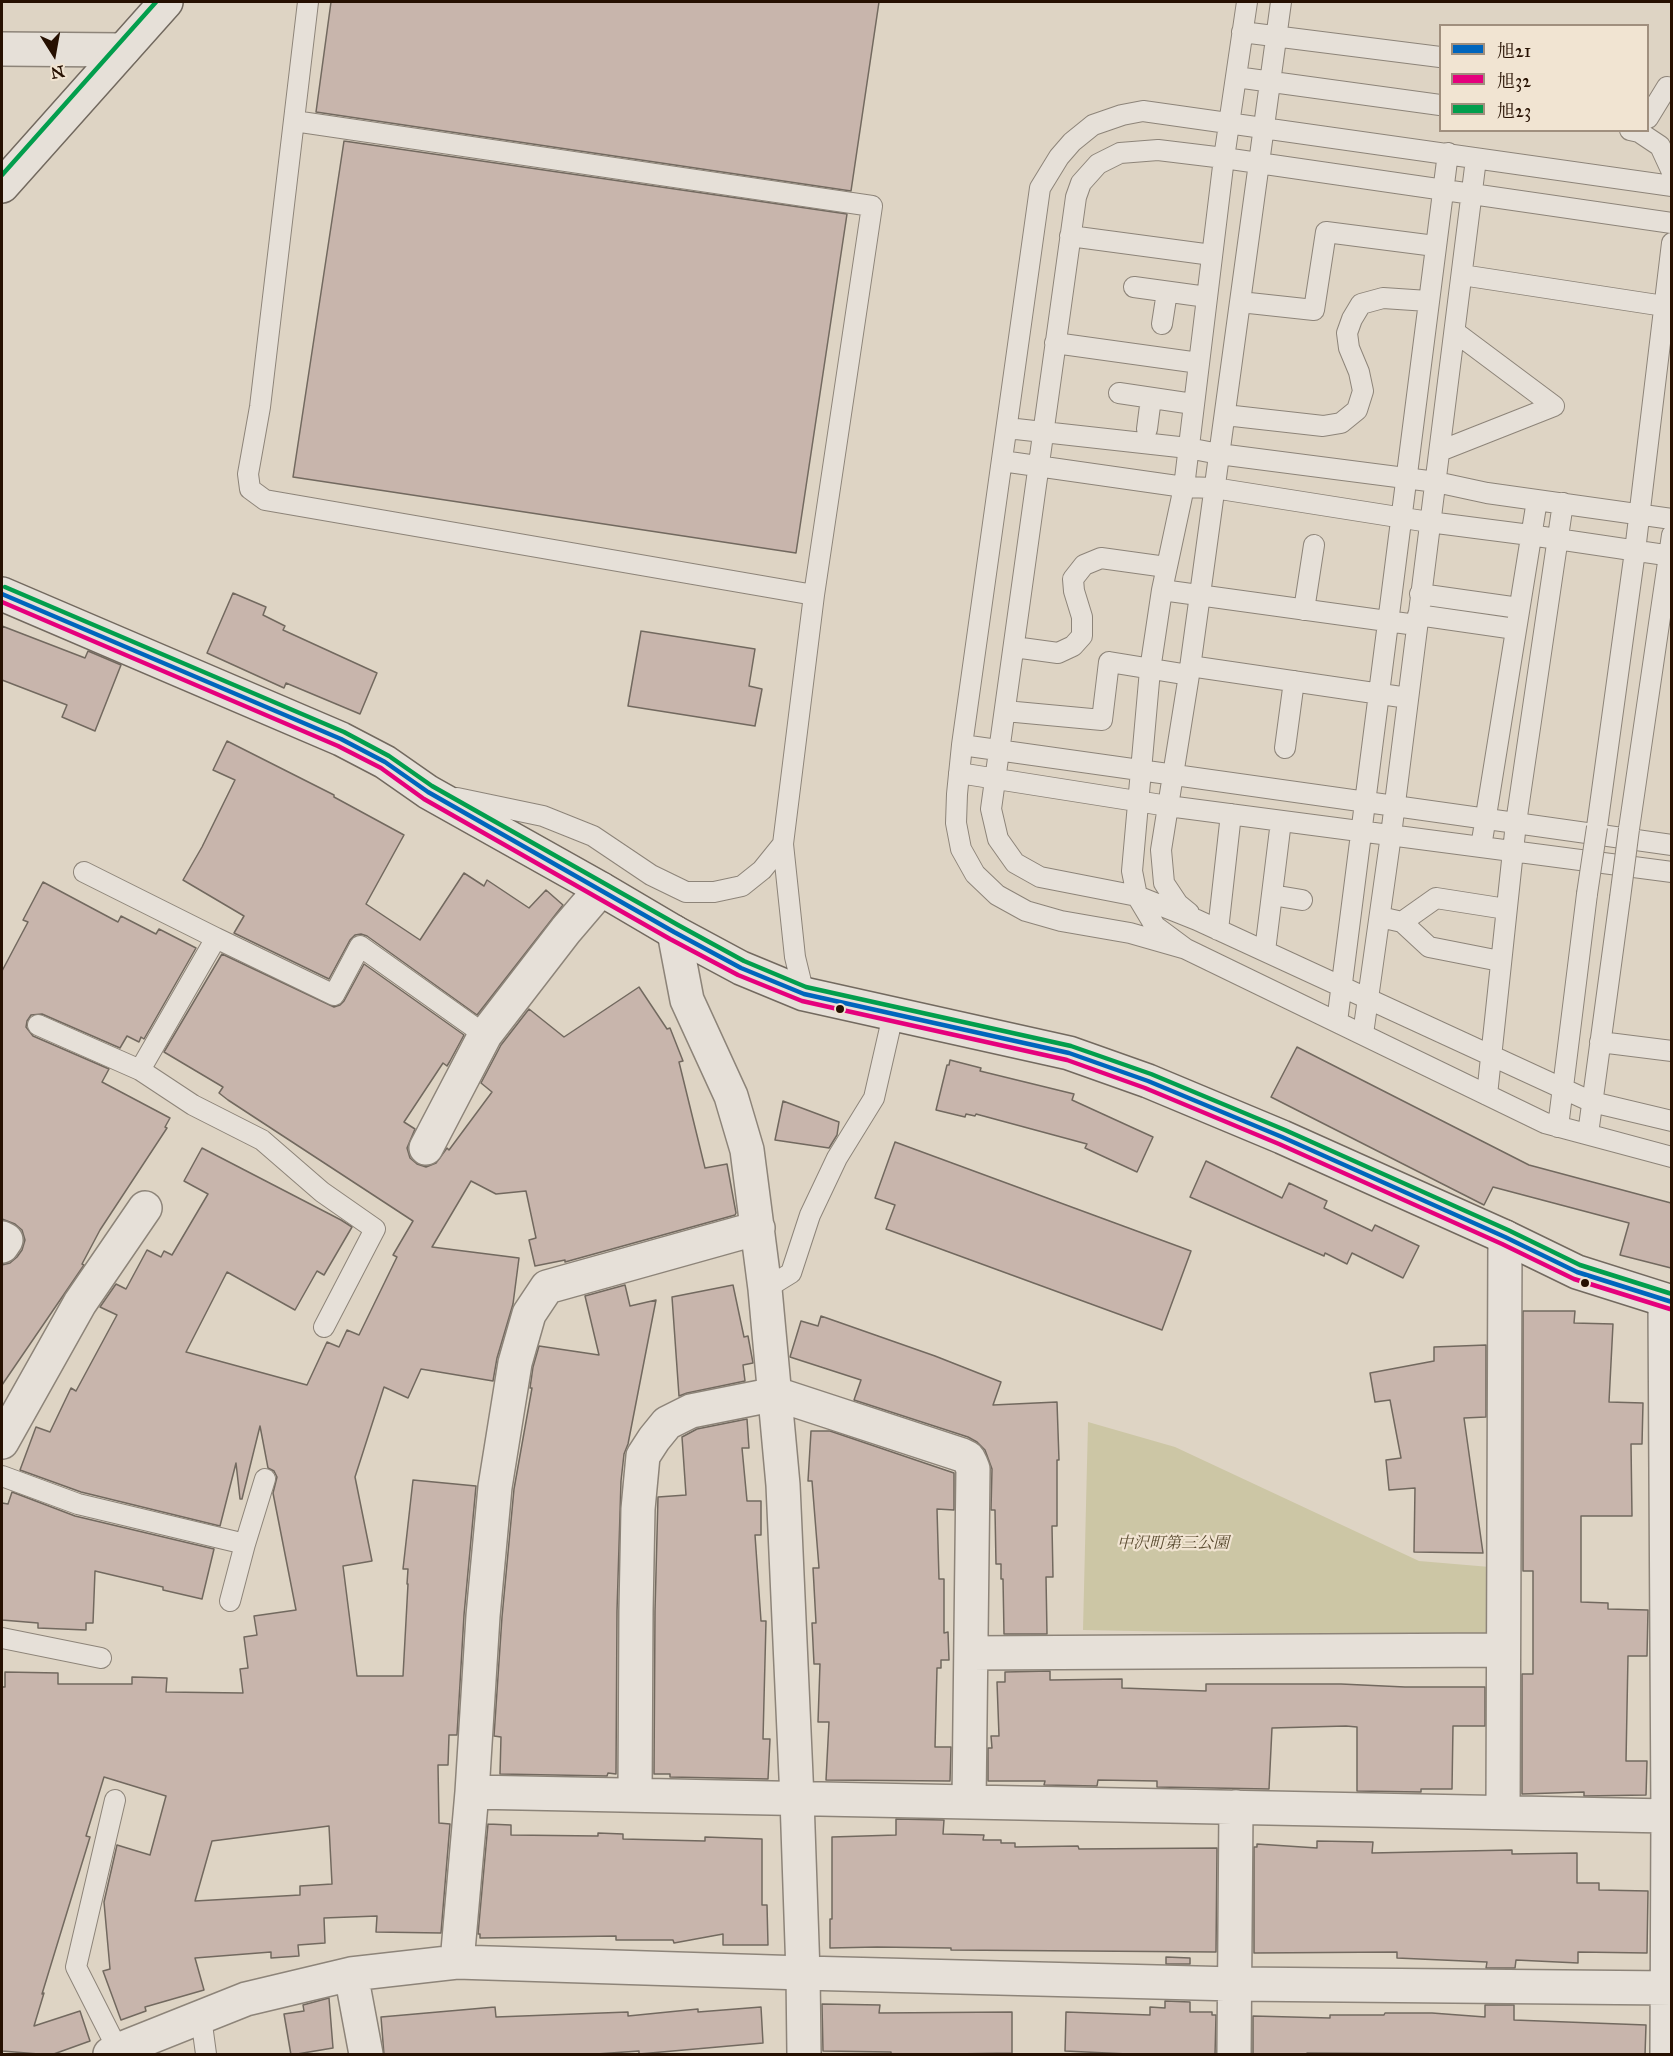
<!DOCTYPE html>
<html>
<head>
<meta charset="utf-8">
<style>
  body { margin:0 }
  #map { position:relative; width:1673px; height:2056px; overflow:hidden; background:#ded4c4; font-family:"IM FELL Great Primer","Noto Serif JP",serif }
  canvas { display:block }
  .frame { position:absolute; inset:0; border:3px solid #261001; pointer-events:none }
  .legend { position:absolute; left:1439px; top:24px; width:210px; height:108px; box-sizing:border-box; background:#f1e4d2; border:2px solid #a08f7e; margin:0; padding:8px 10px; list-style:none; font-size:18px; color:#261001 }
  .legend li { display:flex; align-items:center; gap:12px; height:30px }
  .legend b { width:30px; border:2px solid #a08f7e }
  .north { position:absolute; left:24px; top:24px; width:60px; height:60px; -webkit-text-stroke:4px #f1e4d2; paint-order:stroke; rotate:169deg; font-size:16px; font-weight:700; line-height:24px; text-align:center; color:#261001 }
  .north::after { content:''; display:block; margin:auto; width:21px; height:27px; background:#261001; clip-path:polygon(50% 0,100% 100%,50% 72%,0 100%) }
</style>
</head>
<body>
<div id="map">
<canvas width="1673" height="2056"></canvas>
<div class="frame"></div>
<ul class="legend">
<li><b style="height:8px;background:#0065bd"></b>旭21</li>
<li><b style="height:8px;background:#e5007d"></b>旭32</li>
<li><b style="height:8px;background:#029e4d"></b>旭23</li>
</ul>
<div class="north">N</div>
</div>
<script>
const context = document.querySelector('canvas').getContext('2d');
context.lineJoin = 'round';
function paint(path, color) { context.fillStyle = color; context.fill(path, 'evenodd'); }
const toPath = rows => new Path2D(rows.map(r => 'M' + r).join(''));
function stroke(path, color, width, dash) { context.strokeStyle = color; context.lineWidth = width; context.lineCap = dash ? 'butt' : 'round'; context.setLineDash(dash || []); context.stroke(path); }
function drawText(font, color, halo, rows, align = 'center') {
  context.font = font + ' "IM FELL Great Primer","Noto Serif JP",serif'; context.lineWidth = 4.5; context.setLineDash([]); context.textBaseline = 'middle'; context.strokeStyle = halo; context.fillStyle = color; for (const [text, x, y, turn = 0] of rows) {
    context.save(); context.translate(x, y); context.rotate((+turn || 0) * Math.PI / 180); context.textAlign = isNaN(turn) ? turn : align; if (halo) context.strokeText(text, 0, 0); context.fillText(text, 0, 0); context.restore();
  }
}
paint(toPath([
  [1088,1422,1175,1447,1419,1561,1490,1567,1490,1638,1083,1630]
]), '#ccc6a5');
const building = toPath([
  [331,2,879,2,851,191,316,112,331,2],
  [344,141,847,214,796,553,293,477,344,141],
  [233,593,266,607,263,615,285,626,283,630,377,673,360,714,286,683,284,688,207,653,233,593],
  [2,626,85,658,88,651,121,665,95,731,62,717,67,705,2,680,2,626],
  [641,631,755,649,749,686,762,689,755,726,628,706,641,631],
  [227,741,334,795,334,797,404,835,366,904,420,940,464,873,484,886,487,880,529,908,546,890,563,905,477,1015,367,936,361,934,355,935,350,940,329,979,234,933,244,916,183,880,202,847,235,780,213,770,227,741],
  [43,882,118,922,121,916,156,934,159,929,196,948,144,1039,141,1037,139,1042,127,1036,120,1048,42,1014,31,1015,27,1021,26,1027,33,1036,109,1069,102,1082,170,1118,165,1127,167,1128,100,1230,82,1264,84,1265,2,1385,2,1265,10,1263,17,1257,22,1250,25,1240,22,1230,15,1224,2,1219,2,971,28,922,23,920,43,882],
  [222,954,334,1007,340,1005,344,1001,364,964,464,1035,450,1061,447,1066,443,1063,404,1122,415,1129,407,1148,410,1158,417,1164,426,1167,436,1163,447,1148,449,1150,492,1092,481,1083,501,1045,529,1009,564,1037,639,987,667,1029,670,1028,683,1061,679,1062,705,1168,727,1164,736,1213,735,1215,565,1262,565,1260,535,1266,529,1240,536,1238,526,1191,496,1194,471,1181,432,1247,519,1258,513,1304,497,1358,493,1381,421,1369,408,1398,384,1387,355,1477,372,1561,343,1566,357,1676,403,1676,408,1584,407,1584,408,1569,403,1569,413,1480,476,1486,464,1615,457,1735,449,1735,448,1765,438,1765,439,1823,450,1824,441,1933,376,1932,377,1916,324,1918,325,1943,298,1945,299,1956,271,1958,271,1952,195,1958,204,1990,145,2007,146,2011,121,2020,103,1971,110,1969,104,1902,117,1845,150,1855,166,1796,104,1777,86,1836,90,1837,42,1994,44,1993,34,2026,80,2011,90,2041,51,2055,2,2051,2,1687,5,1687,5,1672,58,1673,58,1684,132,1684,132,1677,167,1678,166,1692,243,1693,240,1669,248,1668,244,1637,257,1635,254,1616,296,1610,273,1493,277,1477,274,1471,268,1468,260,1426,242,1499,240,1499,236,1463,220,1526,81,1492,20,1470,36,1427,50,1432,71,1388,76,1391,117,1315,100,1307,116,1284,126,1289,147,1250,161,1257,164,1251,172,1255,208,1194,184,1181,202,1148,341,1220,352,1227,324,1275,317,1271,295,1310,227,1272,186,1352,307,1385,327,1342,339,1347,347,1330,359,1335,397,1257,393,1255,413,1221,228,1100,219,1093,223,1087,164,1052,222,954],
  [329,1826,332,1884,300,1886,300,1895,195,1901,212,1841,329,1826],
  [1297,1047,1529,1165,1671,1203,1671,1268,1620,1255,1629,1223,1493,1187,1484,1205,1271,1097,1297,1047],
  [950,1060,981,1068,980,1071,1074,1094,1072,1100,1153,1137,1137,1172,1085,1148,1087,1144,976,1114,975,1116,966,1114,965,1117,936,1110,947,1065,949,1065,950,1060],
  [783,1101,839,1122,837,1135,829,1148,775,1140,783,1101],
  [895,1142,1191,1251,1162,1330,886,1229,895,1205,875,1198,895,1142],
  [1206,1161,1282,1198,1289,1183,1327,1201,1324,1208,1372,1231,1375,1225,1419,1246,1403,1278,1352,1253,1347,1264,1325,1253,1324,1256,1190,1197,1206,1161],
  [625,1285,630,1306,656,1300,628,1444,624,1454,621,1481,617,1611,616,1774,608,1773,607,1776,500,1774,501,1737,494,1736,502,1617,514,1489,532,1388,530,1388,533,1367,539,1346,599,1355,585,1296,625,1285],
  [733,1285,744,1337,748,1336,753,1363,743,1365,745,1381,687,1393,679,1396,672,1297,733,1285],
  [1523,1311,1575,1311,1574,1323,1613,1324,1609,1402,1643,1403,1642,1444,1631,1444,1632,1516,1581,1516,1581,1602,1608,1603,1608,1609,1648,1610,1647,1656,1628,1656,1626,1761,1647,1761,1646,1795,1584,1796,1584,1792,1522,1794,1522,1674,1533,1674,1533,1571,1523,1571,1523,1311],
  [821,1316,935,1356,1001,1382,993,1405,1057,1402,1059,1460,1057,1460,1057,1526,1052,1526,1053,1577,1046,1577,1047,1634,1004,1634,1003,1579,1001,1579,1001,1564,996,1564,995,1510,991,1510,992,1469,985,1450,977,1442,968,1437,854,1400,861,1380,790,1357,801,1321,818,1326,821,1316],
  [1486,1345,1486,1417,1464,1418,1483,1553,1414,1552,1415,1488,1389,1490,1386,1460,1401,1458,1390,1400,1375,1402,1370,1373,1434,1361,1434,1347,1486,1345],
  [747,1419,749,1448,742,1448,747,1501,761,1501,761,1535,755,1535,761,1621,766,1621,763,1739,770,1739,768,1779,670,1777,670,1774,654,1774,655,1611,658,1497,686,1495,682,1437,697,1429,747,1419],
  [811,1431,830,1431,954,1473,954,1510,937,1509,939,1579,944,1579,944,1633,948,1632,949,1660,941,1660,941,1668,937,1668,935,1747,951,1747,950,1781,826,1780,829,1722,818,1722,820,1664,814,1664,812,1623,816,1623,813,1568,819,1568,812,1481,808,1481,811,1431],
  [12,1492,75,1516,214,1549,202,1599,163,1590,163,1587,95,1571,93,1623,86,1623,86,1630,38,1628,38,1623,2,1620,2,1503,8,1504,12,1492],
  [1050,1671,1050,1680,1122,1679,1122,1688,1206,1691,1206,1684,1341,1684,1405,1687,1485,1687,1485,1726,1453,1726,1452,1789,1421,1789,1421,1792,1357,1791,1357,1727,1346,1726,1272,1728,1269,1789,1157,1787,1157,1781,1098,1780,1097,1786,1044,1785,1045,1781,988,1781,988,1748,992,1748,991,1736,999,1736,997,1682,1005,1682,1005,1672,1050,1671],
  [896,1819,944,1820,943,1834,984,1835,983,1840,1001,1840,1001,1843,1015,1843,1015,1847,1078,1846,1079,1849,1217,1848,1216,1952,951,1950,951,1948,877,1947,830,1948,830,1919,832,1919,832,1837,896,1835,896,1819],
  [488,1824,511,1825,511,1835,598,1836,598,1833,623,1834,623,1839,705,1841,705,1837,762,1839,762,1905,767,1905,768,1945,723,1945,723,1934,674,1943,673,1940,616,1940,616,1936,480,1938,480,1934,478,1934,488,1824],
  [1317,1841,1373,1842,1372,1853,1512,1850,1512,1854,1577,1853,1577,1883,1599,1883,1599,1890,1648,1891,1647,1953,1578,1952,1578,1963,1516,1960,1515,1968,1486,1968,1487,1962,1397,1958,1397,1952,1254,1953,1254,1847,1257,1847,1257,1844,1317,1848,1317,1841],
  [1166,1957,1190,1958,1190,1964,1166,1964,1166,1957],
  [329,1998,333,2048,291,2055,284,2014,304,2011,303,2005,329,1998],
  [1165,2001,1190,2002,1190,2012,1212,2012,1212,2015,1216,2015,1215,2055,1149,2055,1065,2051,1066,2012,1150,2015,1150,2007,1165,2008,1165,2001],
  [822,2004,880,2005,879,2013,1012,2012,1012,2053,891,2055,891,2052,823,2051,822,2004],
  [1485,2005,1514,2005,1514,2020,1646,2025,1645,2055,1307,2053,1307,2055,1253,2055,1253,2016,1330,2018,1330,2015,1384,2015,1385,2013,1432,2013,1485,2017,1485,2005],
  [495,2007,496,2017,628,2012,628,2016,698,2009,698,2012,761,2007,763,2043,639,2054,639,2051,582,2055,384,2055,381,2017,495,2007]
]);
paint(building, '#c8b5ac');
stroke(building, '#72695f', 1.5);
const lane = toPath([
  [308,2,260,407,248,474,250,489,265,500,814,595],
  [1247,2,1224,158,1184,487,1162,590,1150,670,1132,871,1137,896,1155,926,1186,949,1545,1123,1672,1157],
  [1242,32,1440,57],
  [1236,77,1440,105],
  [1648,118,1667,87],
  [294,121,872,206,814,595,783,844,795,957,804,994],
  [1630,130,1639,132,1660,146,1672,172],
  [1672,223,1224,158,1158,150,1120,153,1098,164,1081,183,1076,197,991,809,998,839,1015,863,1040,877,1137,896,1197,920,1592,1102,1672,1121],
  [1070,236,1212,255],
  [1462,275,1664,306],
  [1134,287,1207,297],
  [1240,302,1314,310,1326,232,1435,246],
  [1162,324,1167,292],
  [1055,343,1199,363],
  [1119,393,1193,404],
  [1225,415,1323,426,1341,423,1357,410,1363,391,1359,372,1349,348,1347,333,1352,319,1361,304,1383,298,1428,301],
  [1007,428,1188,448,1219,454,1436,482,1487,493,1672,519],
  [1147,429,1151,398],
  [1440,451,1554,406,1455,332],
  [1002,461,1184,487,1214,488,1429,522,1530,535,1672,556],
  [1162,590,1416,625],
  [1420,594,1519,608],
  [1304,610,1314,545],
  [1418,615,1515,629],
  [1014,647,1058,653,1073,646,1082,636,1082,617,1074,591,1073,579,1084,565,1101,558,1166,567],
  [1190,666,1408,698],
  [1005,711,1102,720,1109,662,1189,675],
  [962,745,1672,845],
  [1285,748,1294,681],
  [959,773,1168,806,1672,872],
  [457,798,543,816,593,836,651,875,686,892,714,892,742,886,762,870,783,844],
  [1597,827,1635,551,1672,243],
  [1629,829,1672,535],
  [1481,847,1537,500],
  [84,872,216,938],
  [1272,895,1302,900],
  [1189,913,1178,904,1164,883,1161,850,1189,675,1281,2],
  [1380,917,1402,922,1429,947,1500,961],
  [1402,922,1436,898,1506,909],
  [1218,930,1231,814],
  [1186,949,1130,933,1061,921,1026,911,997,895,975,874,961,849,956,823,957,794,962,745,1040,188,1059,157,1072,142,1093,125,1122,115,1143,111,1672,186],
  [1265,951,1281,821],
  [1337,1022,1448,153],
  [38,1025,140,1070],
  [1363,1034,1391,835,1476,159],
  [1600,1042,1672,1051],
  [1487,1095,1516,823,1563,503],
  [1558,1127,1587,894],
  [1588,1134,1620,898],
  [765,1289,791,1273,810,1215,837,1158,874,1098,893,1015],
  [324,1327,375,1229,322,1192,262,1140,193,1105,140,1070,216,938,334,995,360,946,485,1035],
  [2,1476,78,1504,245,1544,230,1601],
  [245,1544,265,1479],
  [2,1638,101,1658],
  [115,1800,76,1967,118,2050],
  [201,2017,206,2054]
]);
const street = toPath([
  [2,49,123,50],
  [674,932,687,1000,731,1096,747,1150,765,1289,783,1485,797,1799,803,1973,804,2054],
  [426,1148,485,1035,566,930,601,889],
  [2,1238,6,1240,2,1246],
  [1665,1301,1668,1816,1667,2054],
  [2,1442,80,1303,145,1208],
  [971,1653,1503,1650],
  [472,1792,1668,1816],
  [635,1795,636,1611,638,1509,643,1456,654,1439,667,1423,691,1411,776,1394,962,1455,968,1458,971,1464,973,1469,969,1802],
  [1503,1812,1505,1237],
  [457,1962,472,1792,483,1616,495,1487,515,1363,529,1314,547,1287,758,1228],
  [351,1974,366,2054],
  [110,2054,118,2050,246,1999,351,1974,457,1962,803,1973,1235,1984,1672,1988],
  [1234,2054,1236,1807]
]);
const secondary = toPath([
  [2,186,166,2],
  [2,594,341,739,385,762,428,792,601,889,674,932,741,968,804,994,1069,1053,1148,1081,1282,1137,1505,1237,1577,1272,1672,1302]
]);
stroke(lane, '#8d8479', 22);
stroke(street, '#8d8479', 36);
stroke(secondary, '#72695f', 36);
stroke(lane, '#e6e0d8', 20);
stroke(street, '#e6e0d8', 33);
stroke(secondary, '#e6e0d8', 33);
const laneBridge = toPath([
  [1587,894,1597,827],
  [1620,898,1629,829]
]);
stroke(laneBridge, '#8d8479', 22, []);
stroke(laneBridge, '#e6e0d8', 20);
stroke(toPath([
  [2,594,341,739,385,762,428,792,674,932,741,968,804,994,1069,1053,1148,1081,1282,1137,1505,1237,1577,1272,1672,1302]
]), '#0065bd', 4.5);
stroke(toPath([
  [2,602,338,746,381,768,424,799,670,939,738,975,802,1001,1067,1060,1145,1088,1279,1144,1502,1244,1574,1279,1670,1309]
]), '#e5007d', 4.5);
stroke(toPath([
  [2,175,156,2],
  [5,587,344,732,389,756,432,786,678,925,744,961,806,987,1071,1046,1151,1074,1285,1130,1508,1230,1580,1265,1672,1294]
]), '#029e4d', 4.5);
for (const [x, y, r, color] of [
  [840,1009,5,"#261001"],
  [1585,1283,5,"#261001"]
]) { const dot = new Path2D(); dot.arc(x, y, r, 0, 2 * Math.PI); context.fillStyle = color; context.fill(dot); stroke(dot, '#f1e4d2', 2); }
drawText('italic 16px', '#5b4c31', '#f1e4d2', [
  ["中沢町第三公園",1173,1544]
]);
</script>
</body>
</html>
